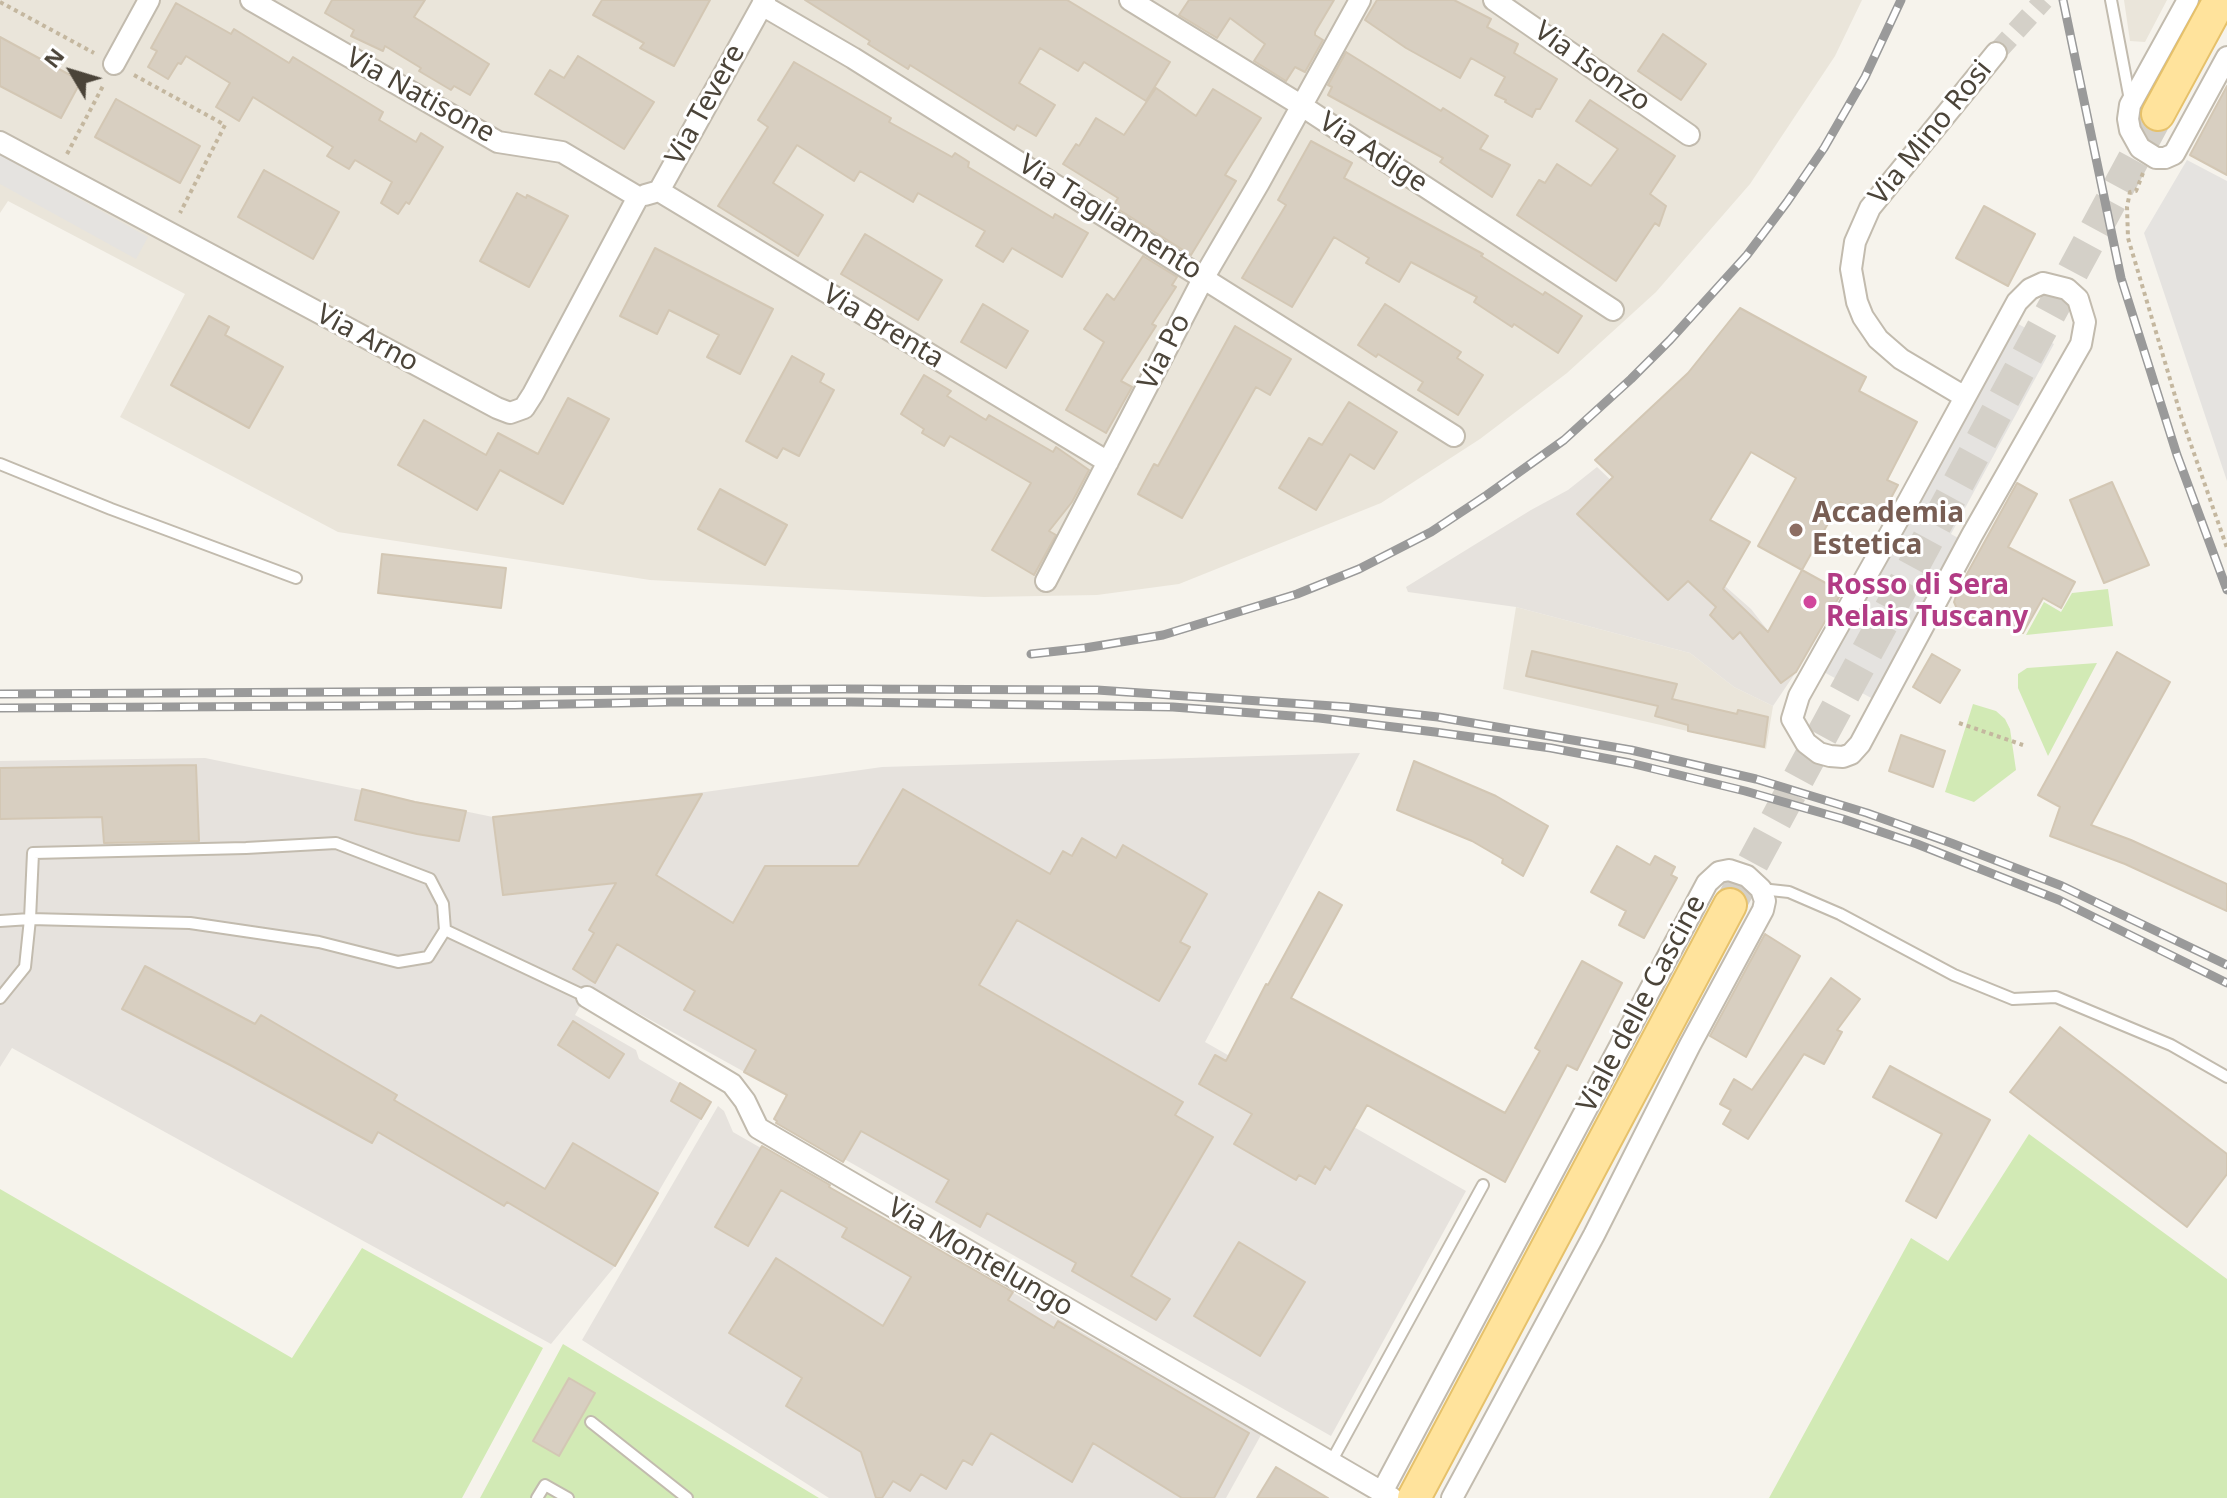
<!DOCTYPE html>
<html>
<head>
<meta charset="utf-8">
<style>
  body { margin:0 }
  #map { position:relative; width:2227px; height:1498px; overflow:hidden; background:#f6f3ec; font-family:"Noto Sans",sans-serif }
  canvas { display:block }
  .north { position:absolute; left:32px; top:32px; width:80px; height:80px; -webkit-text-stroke:6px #fff; paint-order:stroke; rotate:308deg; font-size:22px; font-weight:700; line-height:32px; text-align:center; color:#4b4439 }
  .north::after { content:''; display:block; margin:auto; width:28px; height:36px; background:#4b4439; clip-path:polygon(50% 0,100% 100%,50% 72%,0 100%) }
</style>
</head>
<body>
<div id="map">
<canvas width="2227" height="1498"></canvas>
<div class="north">N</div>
</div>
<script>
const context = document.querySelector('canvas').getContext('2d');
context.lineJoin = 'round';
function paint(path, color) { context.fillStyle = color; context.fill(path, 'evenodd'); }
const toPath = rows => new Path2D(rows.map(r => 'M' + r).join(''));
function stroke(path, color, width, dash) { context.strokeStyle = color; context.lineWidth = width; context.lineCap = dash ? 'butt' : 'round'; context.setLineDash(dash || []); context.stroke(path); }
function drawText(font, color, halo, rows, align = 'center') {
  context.font = font + ' "Noto Sans",sans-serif'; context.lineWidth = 6; context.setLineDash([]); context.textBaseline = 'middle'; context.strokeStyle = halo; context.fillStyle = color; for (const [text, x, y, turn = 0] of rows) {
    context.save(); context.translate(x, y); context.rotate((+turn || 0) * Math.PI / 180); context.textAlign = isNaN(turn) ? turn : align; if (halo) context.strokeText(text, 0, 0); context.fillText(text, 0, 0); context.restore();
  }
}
paint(toPath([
  [0,0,1862,0,1835,56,1750,184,1656,292,1567,373,1480,439,1381,503,1179,584,1097,595,984,597,650,580,338,532,120,417,185,294,8,201,0,213],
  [2124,0,2167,0,2145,42,2130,41],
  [1516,607,1690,653,1734,687,1773,706,1766,749,1503,689]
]), '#eae5da');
paint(toPath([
  [1597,467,1701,565,1751,609,1798,669,1773,706,1734,687,1690,653,1516,607,1408,592,1406,587,1531,510,1568,490],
  [1360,753,1205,1042,1466,1191,1331,1436,774,1119,786,1095,591,987,575,1015,636,1050,639,1059,711,1102,615,1266,551,1344,12,1048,0,1067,0,761,205,758,493,817,705,792,882,767],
  [718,1106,724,1111,733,1132,1261,1435,1226,1498,829,1498,582,1340]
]), '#e6e2dd');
paint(toPath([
  [2108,589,2113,626,2026,635,2044,602,2061,612,2072,593],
  [2097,663,2048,756,2018,688,2018,674,2027,668],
  [1973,704,1996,711,2005,719,2010,729,2016,770,1974,802,1945,792],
  [2029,1134,2227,1279,2227,1498,1769,1498,1911,1238,1948,1261],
  [0,1189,292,1358,362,1248,543,1348,462,1498,0,1498],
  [563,1344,819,1498,480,1498]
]), '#d2eab5');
paint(toPath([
  [0,155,148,237,136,259,0,184],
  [2187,160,2227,181,2227,481,2144,233],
  [2013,321,2054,344,1951,534,1960,539,1873,699,1822,671]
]), '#e5e3e0');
const building = toPath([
  [332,0,425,0,414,17,489,64,470,95,454,86,451,90,419,71,421,68,385,46,383,51,351,36,354,30,325,13,332,0],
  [602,0,710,0,674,66,640,48,644,43,593,15,602,0],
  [805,0,1067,0,1170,62,1146,101,1084,62,1078,71,1040,48,1019,83,1055,105,1036,136,1017,125,1014,130,910,65,908,69,868,44,870,41,805,0],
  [1189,0,1334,0,1315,32,1315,35,1323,40,1305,72,1295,67,1286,81,1254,61,1265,44,1230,18,1217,38,1179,15,1189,0],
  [1377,0,1454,0,1491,19,1487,27,1518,44,1514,53,1557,79,1540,109,1536,109,1532,117,1505,102,1506,100,1495,95,1505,77,1471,58,1460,78,1406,48,1365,20,1377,0],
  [176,3,231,34,234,29,289,63,293,57,383,112,379,120,416,142,421,133,443,147,409,204,406,202,398,214,381,203,392,182,355,160,349,169,327,156,333,147,253,97,239,121,216,107,230,83,186,56,181,64,178,63,168,79,148,67,157,51,151,48,176,3],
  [1663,34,1706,64,1681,100,1638,71,1663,34],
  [0,37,81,81,61,118,0,86,0,37],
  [1346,52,1441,111,1443,108,1488,136,1480,149,1510,165,1492,197,1440,162,1443,158,1328,95,1332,87,1328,85,1346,52],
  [578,56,654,102,624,149,535,94,550,70,564,78,578,56],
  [794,62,891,118,889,122,952,157,955,153,969,162,968,167,1053,218,1055,214,1088,233,1062,277,1012,248,1003,262,976,246,985,231,918,193,913,202,860,171,854,181,797,145,773,183,823,215,798,256,718,206,768,127,758,120,794,62],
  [2227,86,2227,175,2190,155,2227,86],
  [1156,88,1196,116,1213,89,1261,118,1225,175,1236,181,1191,255,1113,206,1118,198,1063,164,1076,144,1079,146,1096,118,1124,135,1156,88],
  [116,99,200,146,180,183,95,137,116,99],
  [1590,100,1675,156,1650,194,1666,206,1659,226,1655,223,1616,281,1517,215,1539,180,1545,183,1557,164,1591,186,1618,149,1576,121,1590,100],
  [1311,141,1352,163,1344,178,1483,254,1481,256,1543,295,1545,292,1582,316,1558,353,1514,324,1512,327,1474,302,1477,297,1411,262,1399,282,1366,263,1369,258,1334,237,1292,307,1242,278,1286,205,1278,200,1311,141],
  [264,170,339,212,313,259,238,217,264,170],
  [517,193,526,198,527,195,568,216,529,287,480,261,517,193],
  [1984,206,2035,234,2008,286,1956,258,1984,206],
  [865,234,942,280,918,320,841,274,865,234],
  [655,248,773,309,740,374,707,357,719,335,669,310,657,334,620,316,655,248],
  [1143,256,1177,277,1172,285,1176,287,1152,324,1156,326,1121,381,1132,387,1106,433,1066,410,1104,342,1084,329,1107,294,1114,300,1143,256],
  [983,304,1028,331,1006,368,961,342,983,304],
  [1385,304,1461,352,1457,358,1483,375,1458,415,1418,390,1423,382,1378,354,1376,357,1358,345,1385,304],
  [1740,308,1866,377,1859,391,1917,422,1887,480,1898,485,1878,522,1840,502,1802,570,1842,592,1796,672,1781,683,1740,632,1733,639,1710,615,1716,607,1688,581,1668,600,1577,514,1613,477,1595,460,1688,373,1740,308],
  [1751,452,1796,478,1758,546,1802,570,1768,632,1723,589,1750,542,1710,520,1751,452],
  [209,316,229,327,225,335,283,367,249,428,171,385,209,316],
  [1235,326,1291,359,1270,395,1256,387,1182,518,1138,494,1154,464,1158,466,1235,326],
  [792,356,824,374,820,382,834,390,799,456,783,448,777,458,746,441,792,356],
  [924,375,951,391,947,396,986,420,989,415,1053,452,1056,447,1089,470,1072,502,1049,531,1056,535,1034,575,992,550,1031,483,950,436,944,446,922,433,924,429,901,414,924,375],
  [568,398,609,419,563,504,500,470,477,510,398,465,424,420,486,455,498,433,538,454,568,398],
  [1349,402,1397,432,1374,469,1350,454,1316,510,1279,488,1309,438,1322,445,1349,402],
  [2112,482,2149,565,2104,583,2070,500,2112,482],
  [2017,483,2037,494,2008,547,2075,582,2061,608,2043,598,2023,633,1986,614,1971,618,1958,611,1954,602,1958,590,2017,483],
  [720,489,787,525,765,565,698,529,720,489],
  [382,554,506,568,501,608,378,593,382,554],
  [1532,651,1677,684,1672,699,1737,714,1738,710,1768,717,1764,747,1688,731,1688,725,1655,716,1658,706,1526,676,1532,651],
  [2117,652,2170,682,2091,825,2131,840,2227,884,2227,911,2125,864,2050,836,2060,807,2038,795,2117,652],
  [1932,654,1960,670,1940,703,1913,687,1932,654],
  [1901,735,1945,751,1933,787,1889,771,1901,735],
  [1414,761,1496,796,1548,826,1523,876,1502,863,1503,859,1472,841,1397,810,1414,761],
  [196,765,199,841,104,843,102,817,0,819,0,768,196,765],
  [362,789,415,802,466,811,459,841,417,834,355,820,362,789],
  [903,789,1050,874,1063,851,1072,856,1082,838,1116,858,1123,845,1207,894,1180,942,1190,947,1159,1001,1017,920,979,985,1183,1102,1175,1115,1213,1137,1131,1276,1170,1299,1156,1320,1072,1271,1076,1263,987,1213,980,1227,936,1202,949,1180,861,1131,843,1162,776,1123,777,1121,774,1119,787,1095,744,1072,756,1050,684,1010,695,991,617,944,595,983,573,969,594,933,589,930,616,883,503,895,493,817,702,794,656,875,733,923,765,866,858,866,903,789],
  [1617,846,1650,865,1655,856,1675,867,1671,875,1677,878,1644,938,1619,925,1626,911,1591,892,1617,846],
  [1319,892,1342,905,1291,998,1505,1113,1540,1051,1535,1048,1582,961,1622,983,1577,1070,1567,1065,1505,1182,1367,1105,1330,1170,1325,1166,1315,1184,1299,1175,1296,1180,1234,1144,1252,1114,1199,1084,1215,1055,1226,1061,1266,984,1268,985,1319,892],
  [1765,934,1800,956,1746,1057,1710,1036,1765,934],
  [145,966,255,1024,261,1015,397,1095,394,1100,545,1189,573,1143,658,1193,615,1266,507,1202,504,1206,378,1132,372,1143,232,1066,122,1009,145,966],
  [1831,978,1860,999,1837,1030,1842,1032,1824,1064,1804,1054,1748,1139,1723,1124,1731,1110,1720,1104,1734,1079,1752,1090,1831,978],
  [573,1021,624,1054,609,1078,558,1045,573,1021],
  [2060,1027,2227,1154,2227,1174,2187,1227,2010,1092,2060,1027],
  [1890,1066,1990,1120,1936,1218,1906,1201,1942,1134,1873,1097,1890,1066],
  [680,1083,711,1102,701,1119,671,1101,680,1083],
  [762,1146,830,1185,829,1187,1013,1292,1008,1300,1054,1328,1058,1321,1249,1433,1214,1498,1182,1498,1093,1443,1072,1482,991,1433,972,1465,963,1460,946,1489,921,1474,910,1491,893,1481,882,1498,876,1498,861,1452,786,1406,802,1378,729,1333,776,1258,883,1326,911,1277,842,1237,847,1228,781,1190,748,1246,715,1227,762,1146],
  [1239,1242,1305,1282,1260,1356,1194,1316,1239,1242],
  [569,1378,595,1393,559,1456,533,1441,569,1378],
  [1276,1467,1328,1498,1257,1498,1276,1467]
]);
paint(building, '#d8cfc1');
stroke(building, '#d3c7b4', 2);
stroke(toPath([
  [1996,53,2044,0]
]), '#d4d0c8', 20, [20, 10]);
stroke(toPath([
  [1730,905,2158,114]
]), '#d4d0c8', 32, [32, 16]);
const lane = toPath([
  [2111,0,2130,100],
  [0,464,111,509,296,578],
  [1761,889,1789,892,1840,914,1954,975,2013,999,2056,997,2171,1045,2227,1077],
  [0,921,30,919,33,853,246,848,336,843,430,879,443,904,445,930,587,997],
  [0,998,25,967,30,919,190,923,319,942,398,962,428,957,445,930],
  [591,1422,687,1498],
  [1331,1462,1483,1185],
  [537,1498,545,1485,568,1498]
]);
const street = toPath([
  [251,0,498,142,562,152,638,197],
  [1130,0,1302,106,1613,310],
  [1494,0,1689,135],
  [2188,0,2130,105,2128,119,2130,130,2140,148,2156,158,2165,158,2174,154,2227,57],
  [762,5,853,58,1454,436],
  [114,64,149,0],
  [0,142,497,408,510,413,524,408,533,394,638,197],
  [659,191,1108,462],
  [645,195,659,191,765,0],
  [2043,283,2067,289,2078,299,2085,322,2081,344,1972,535,1860,744,1851,754,1843,757,1830,756,1819,753,1806,743,1792,719,1799,696,1909,500,2017,302,2030,289,2043,283],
  [1965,397,1901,359,1878,339,1863,317,1857,302,1851,269,1855,242,1870,208,1996,53],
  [1046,581,1204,277,1259,183,1360,0],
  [587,997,732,1084,745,1101,758,1128,1392,1498],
  [1382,1492,1707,883,1719,872,1729,870,1747,876,1761,889,1765,901,1763,910,1690,1045,1594,1235,1452,1498]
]);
const primary = toPath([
  [2158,114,2220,0],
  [1414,1498,1730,905]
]);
stroke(lane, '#c2bbae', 14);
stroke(street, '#c2bbae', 24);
stroke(primary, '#e6c16a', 36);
stroke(toPath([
  [0,2,94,53],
  [134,75,225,125,180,213],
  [67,154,104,84],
  [2143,173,2136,191,2130,192,2127,207,2128,238,2181,416,2227,548],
  [1959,723,2023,745]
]), '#c4b79f', 4, [4, 4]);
stroke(lane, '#fff', 10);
stroke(street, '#fff', 20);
stroke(primary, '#ffe39c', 32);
const rail = toPath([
  [2063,0,2121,278,2177,455,2227,590],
  [1031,654,1085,648,1163,635,1297,594,1359,569,1431,532,1487,495,1564,440,1631,379,1670,340,1747,255,1787,202,1824,148,1865,77,1901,0],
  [0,694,844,689,1097,690,1348,707,1438,717,1631,750,1756,779,1867,813,1951,843,2062,886,2227,965],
  [0,708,515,705,671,702,851,702,1173,707,1319,718,1435,732,1551,748,1630,763,1745,791,1843,819,1917,844,2059,900,2227,983]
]);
stroke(rail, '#9a9a9a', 9);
stroke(rail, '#fff', 6, [18]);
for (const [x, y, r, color] of [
  [1796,530,8,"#8d6e63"],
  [1810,602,8,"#d1479c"]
]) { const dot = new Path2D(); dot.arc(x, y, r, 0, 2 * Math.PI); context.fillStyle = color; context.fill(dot); stroke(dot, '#fff', 3); }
drawText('28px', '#4b4439', '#fff', [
  ["Via Isonzo",1592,67,35],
  ["Via Natisone",420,96,29],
  ["Via Tevere",706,105,-61],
  ["Via Mino Rosi",1931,133,-51],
  ["Via Adige",1373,153,33],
  ["Via Tagliamento",1110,218,32],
  ["Via Brenta",883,327,31],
  ["Via Arno",367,339,28],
  ["Via Po",1165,352,-63],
  ["Viale delle Cascine",1642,1004,-62],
  ["Via Montelungo",980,1258,30]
]);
drawText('bold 28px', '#785e54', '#fff', [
  ["Accademia",1812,514],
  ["Estetica",1812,546]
], 'left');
drawText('bold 28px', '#b23c85', '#fff', [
  ["Rosso di Sera",1826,586],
  ["Relais Tuscany",1826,618]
], 'left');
</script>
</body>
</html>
